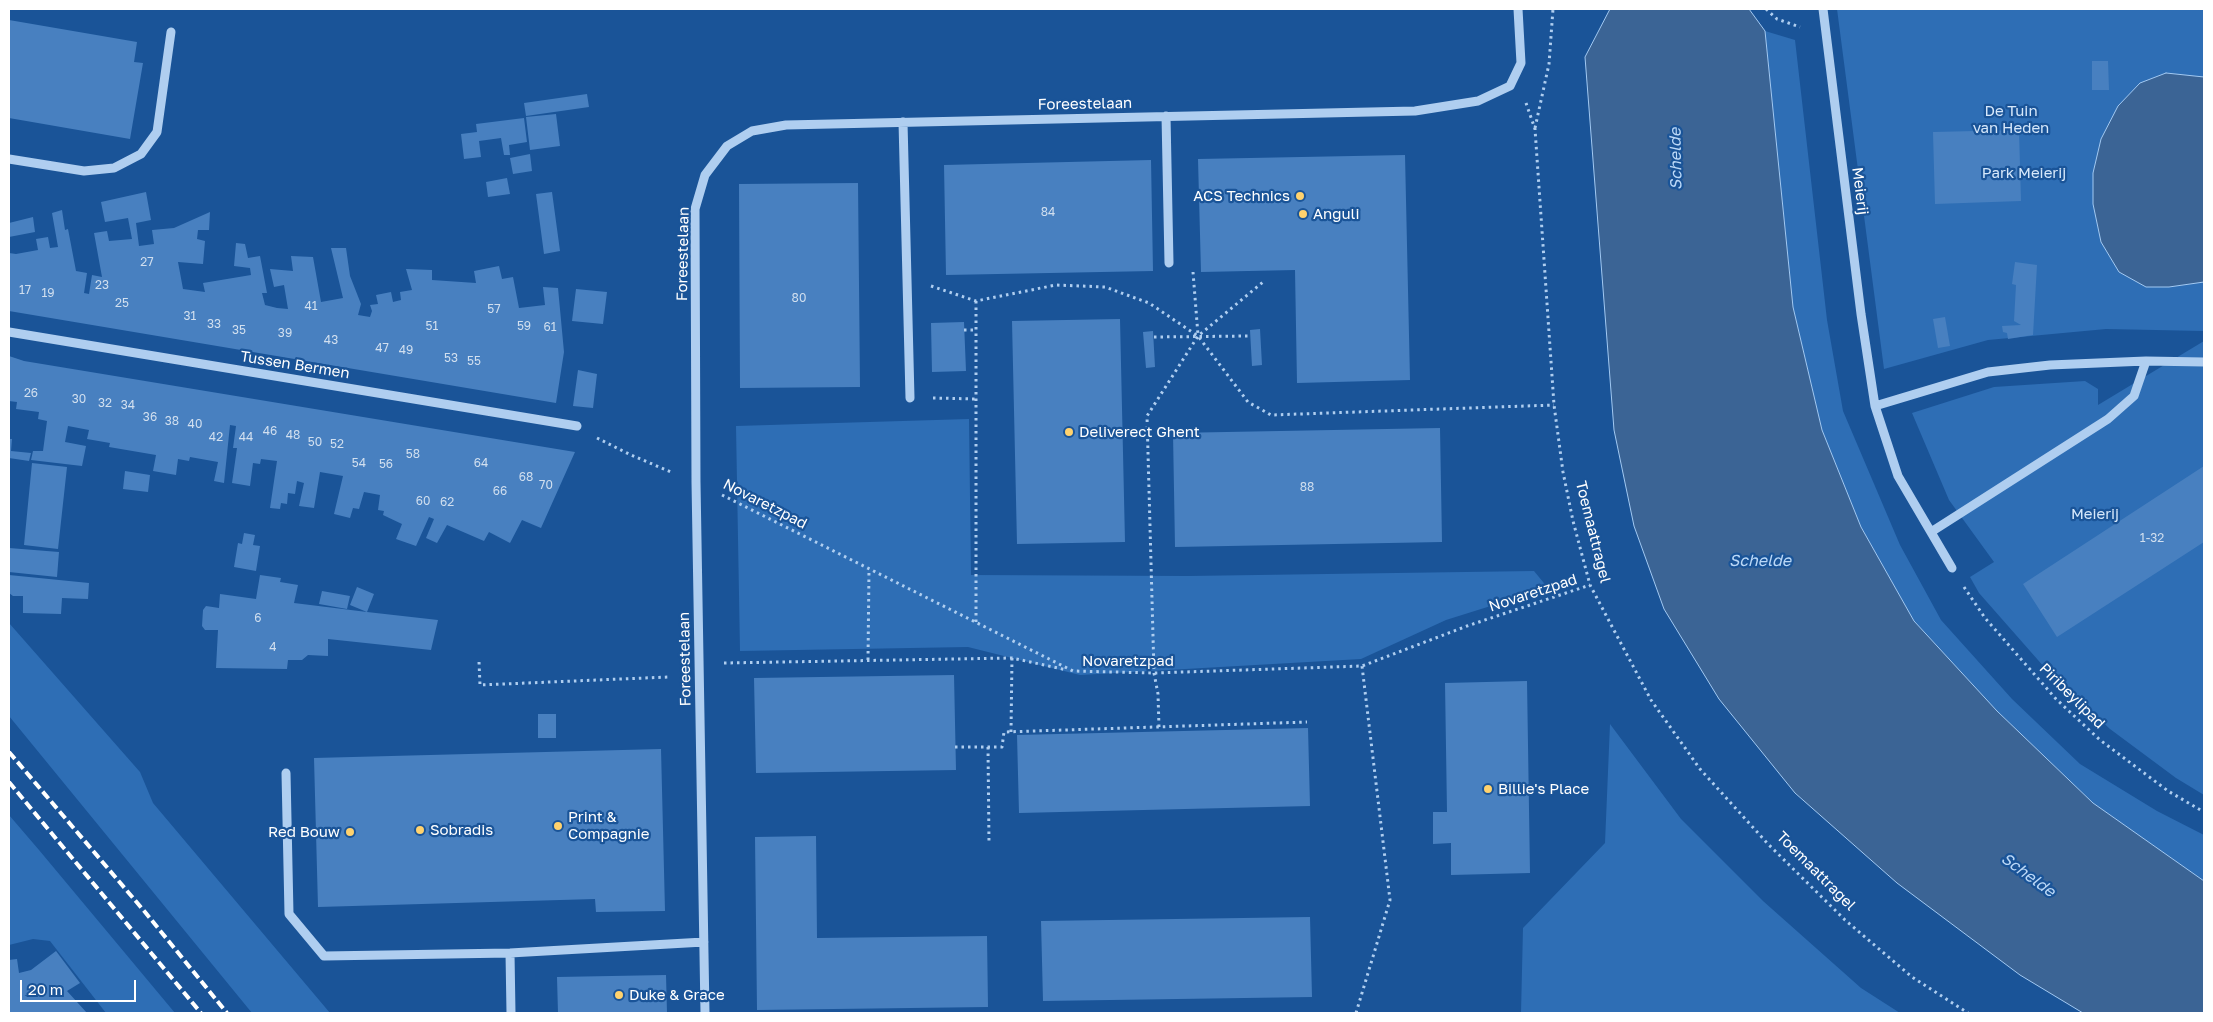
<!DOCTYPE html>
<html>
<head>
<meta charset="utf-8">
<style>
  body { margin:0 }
  #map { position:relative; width:2213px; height:1022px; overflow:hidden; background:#1a5498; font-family:"Golos Text",sans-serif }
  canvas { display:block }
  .frame { position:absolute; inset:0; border:10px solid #fff; pointer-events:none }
  .scale { position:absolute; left:20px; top:980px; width:116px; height:22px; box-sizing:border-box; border:2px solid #fff; border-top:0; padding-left:6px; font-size:15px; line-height:18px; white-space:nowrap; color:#fff; -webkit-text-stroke:4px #1a5498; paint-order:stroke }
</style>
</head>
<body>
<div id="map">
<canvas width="2213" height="1022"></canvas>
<div class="frame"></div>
<div class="scale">20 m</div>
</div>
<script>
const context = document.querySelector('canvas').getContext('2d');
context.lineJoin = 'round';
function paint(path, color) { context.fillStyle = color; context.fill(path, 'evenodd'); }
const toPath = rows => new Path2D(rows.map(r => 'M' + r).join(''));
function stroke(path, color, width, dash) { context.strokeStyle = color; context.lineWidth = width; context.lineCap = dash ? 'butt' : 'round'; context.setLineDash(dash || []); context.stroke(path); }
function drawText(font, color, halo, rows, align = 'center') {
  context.font = font + ' "Golos Text",sans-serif'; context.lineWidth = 4.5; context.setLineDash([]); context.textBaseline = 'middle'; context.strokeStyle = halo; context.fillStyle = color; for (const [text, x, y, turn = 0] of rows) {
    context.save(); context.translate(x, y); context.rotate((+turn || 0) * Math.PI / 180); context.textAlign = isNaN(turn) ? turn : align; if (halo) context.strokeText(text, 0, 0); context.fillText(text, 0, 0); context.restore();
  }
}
paint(toPath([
  [1837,9,2204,9,2204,331,2106,329,1988,340,1884,369],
  [1765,31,1795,40,1827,320,1843,411,1900,545,1941,620,2012,699,2080,764,2157,811,2204,835,2204,881,2093,803,1997,711,1914,621,1861,527,1822,430,1793,307],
  [2204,341,2204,795,2176,778,2110,729,2045,668,1979,593,1970,577,1994,562,1949,500,1912,413,1994,387,2085,381,2098,389,2098,405],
  [969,419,971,575,1188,576,1534,571,1548,588,1446,620,1361,659,1080,675,968,647,740,651,736,426],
  [9,623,140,772,153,803,330,1013,252,1013,9,716],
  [1610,724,1681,819,1763,901,1861,988,1900,1013,1521,1013,1523,928,1605,843],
  [9,815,39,850,175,1013,106,1013,50,941,33,939,9,945]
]), '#2e6eb5');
const water = toPath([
  [1610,9,1749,9,1765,31,1793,307,1822,430,1861,527,1914,621,1997,711,2093,803,2204,881,2204,1013,2083,1013,2020,975,1897,883,1795,793,1719,699,1664,609,1634,526,1614,430,1585,57,1610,9],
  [2166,73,2204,77,2204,282,2169,287,2146,287,2119,272,2101,242,2093,204,2093,173,2101,139,2118,106,2140,83,2166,73]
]);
paint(water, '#3b6495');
stroke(water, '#a2c9f2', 1);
paint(toPath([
  [9,20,137,42,134,62,143,63,130,139,9,118],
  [2092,61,2108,61,2109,90,2092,90],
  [587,94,589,107,526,116,524,103],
  [556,114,560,146,530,150,526,117],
  [524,118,527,142,509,145,510,155,504,155,501,138,479,141,481,157,464,159,461,134,477,132,476,124],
  [2019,130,2021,201,1935,204,1933,132],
  [530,154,532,171,513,174,510,158],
  [1405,155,1410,380,1297,383,1295,270,1201,272,1198,159],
  [1151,160,1153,271,946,275,944,165],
  [507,178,510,194,488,197,486,182],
  [858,183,860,387,740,388,739,184],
  [146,192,151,220,136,223,139,246,154,244,152,230,174,228,210,212,209,230,198,230,197,239,205,241,203,264,178,262,183,289,205,292,203,283,251,275,250,268,234,266,236,243,245,244,248,258,260,256,267,293,262,293,265,305,277,308,288,309,284,285,274,287,270,269,293,271,291,256,313,257,321,302,343,298,331,248,346,248,350,276,361,304,358,315,370,317,372,311,370,305,378,304,376,295,391,292,393,302,401,300,400,292,412,290,406,269,432,270,432,280,476,283,474,271,499,266,502,279,513,277,519,308,545,305,543,287,558,288,564,352,556,403,9,311,9,253,16,254,38,250,36,239,48,237,50,248,58,247,52,213,62,210,65,230,68,229,76,271,87,273,84,293,89,294,92,275,102,277,94,233,107,231,109,241,132,239,128,218,105,222,101,202],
  [552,192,560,251,544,254,536,194],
  [33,217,35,232,9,237,9,223],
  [2015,262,2037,265,2033,335,2008,339,2007,333,2003,332,2002,326,2021,325,2014,321,2016,285,2012,284],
  [576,289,607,292,603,324,572,321],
  [1945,317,1950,346,1938,348,1933,319],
  [1120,319,1125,542,1017,544,1012,321],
  [964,322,966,371,932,372,931,323],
  [1260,329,1262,365,1252,366,1250,330],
  [1153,331,1155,367,1146,368,1143,332],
  [9,356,24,361,575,452,541,528,522,520,510,543,489,532,484,541,447,525,437,543,426,538,434,519,429,517,416,546,396,539,402,524,383,515,384,511,378,510,380,495,364,492,359,509,353,508,350,518,334,514,343,476,320,472,314,508,299,506,304,483,297,481,295,494,288,493,287,504,281,503,280,509,270,508,277,461,261,459,260,464,253,463,250,486,232,483,237,448,233,448,236,426,230,425,224,483,214,481,218,462,190,457,189,461,178,459,176,475,153,471,156,455,109,447,110,443,87,439,89,430,68,426,65,442,86,446,82,466,31,460,33,451,43,451,47,421,38,419,39,412,16,409,17,402,9,401],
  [578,370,597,374,593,408,573,406],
  [1440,428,1442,542,1175,547,1173,433],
  [9,439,12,439,11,451,31,453,29,461,9,458],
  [32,463,67,467,58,549,24,545],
  [2204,466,2204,542,2057,637,2023,584],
  [125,471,150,475,148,492,123,489],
  [244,533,255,535,253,545,260,546,256,571,234,567,238,543,242,544],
  [9,548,59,552,57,577,9,572],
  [9,575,89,583,88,599,62,598,61,614,23,613,23,596,13,596,9,593],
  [260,575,281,578,280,582,298,585,294,603,367,612,350,605,357,587,374,594,367,612,438,620,431,650,328,639,328,656,308,655,302,660,288,660,287,669,216,668,218,630,205,630,202,626,203,610,206,606,219,608,220,594,256,599],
  [322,591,350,596,347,609,319,604],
  [954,675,956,770,756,773,754,678],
  [1527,681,1530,873,1451,875,1451,843,1433,844,1433,812,1447,812,1445,683],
  [538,714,556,714,556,738,538,738],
  [1308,728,1310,806,1019,813,1017,735],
  [661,749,665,911,596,912,595,899,318,907,314,758],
  [816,836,817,938,987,936,988,1007,757,1010,755,837],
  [1310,917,1312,997,1043,1001,1041,921],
  [56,951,80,983,67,991,87,1013,9,1013,9,960,17,959,19,973,31,970],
  [666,975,667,1013,558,1013,557,977]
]), '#4880c0');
stroke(toPath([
  [1766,9,1777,19,1800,27],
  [1526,103,1535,129,1554,405,1563,472,1573,521,1590,585,1651,700,1700,769,1768,844,1845,920,1912,977,1968,1013],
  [1535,128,1549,64,1553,9],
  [1193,272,1198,335],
  [931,286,976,301,1056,285,1105,287,1149,303,1198,336,1248,402,1271,415,1554,405],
  [976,301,976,624],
  [964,330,976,330],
  [1154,337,1250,336],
  [933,398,976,399],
  [597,438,631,455,671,472],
  [722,495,1073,671,1154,673,1362,666,1467,626,1590,585],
  [1964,587,1985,618,2056,699,2100,740,2168,791,2204,812],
  [868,660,869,569],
  [479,662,480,685,668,677],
  [724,663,1012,658,1067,670],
  [1159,727,1158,694,1154,673,1147,416,1198,336,1263,282],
  [1011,732,1012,658],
  [955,747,1002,747,1004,732,1307,722],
  [988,747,989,843],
  [1356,1013,1390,900,1362,666]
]), '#afcef0', 3, [2.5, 4]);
stroke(toPath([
  [1823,9,1861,314,1875,406,1898,476,1952,568],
  [1166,116,1169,263],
  [903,122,910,398],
  [9,159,84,171,114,168,141,154,157,132,171,32],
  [9,332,577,426],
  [1875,406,1988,372,2050,365,2146,361,2204,362],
  [1931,532,2108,419,2134,396,2146,361],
  [286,773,289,914,324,956,510,953,704,942],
  [510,953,511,1013],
  [705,1013,696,482,695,209,705,175,727,146,752,131,786,125,1415,111,1478,101,1510,86,1521,63,1518,9]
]), '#afcef0', 9);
stroke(toPath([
  [9,752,145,912,227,1013],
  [9,782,201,1013]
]), '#fff', 4, [9, 4]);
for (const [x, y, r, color] of [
  [1300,196,5,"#ffd26e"],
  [1303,214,5,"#ffd26e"],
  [1069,432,5,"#ffd26e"],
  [1488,789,5,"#ffd26e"],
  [558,826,5,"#ffd26e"],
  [420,830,5,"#ffd26e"],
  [350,832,5,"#ffd26e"],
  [619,995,5,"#ffd26e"]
]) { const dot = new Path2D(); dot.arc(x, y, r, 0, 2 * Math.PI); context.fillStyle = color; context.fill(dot); stroke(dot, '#1a5498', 2); }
drawText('12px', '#d1dfef', null, [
  ["84",1048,212],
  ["27",147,262],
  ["23",102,285],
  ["17",25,290],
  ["19",48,293],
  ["80",799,298],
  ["25",122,303],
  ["41",311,306],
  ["57",494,309],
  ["31",190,316],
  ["33",214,324],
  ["51",432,326],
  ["59",524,326],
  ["61",550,327],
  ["35",239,330],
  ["39",285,333],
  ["43",331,340],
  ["47",382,348],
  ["49",406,350],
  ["53",451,358],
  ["55",474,361],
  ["26",31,393],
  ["30",79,399],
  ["32",105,403],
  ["34",128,405],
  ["36",150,417],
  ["38",172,421],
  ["40",195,424],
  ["46",270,431],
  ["48",293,435],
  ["42",216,437],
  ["44",246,437],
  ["50",315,442],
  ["52",337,444],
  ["58",413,454],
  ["54",359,463],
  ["64",481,463],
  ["56",386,464],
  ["68",526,477],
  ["70",546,485],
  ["88",1307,487],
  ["66",500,491],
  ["60",423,501],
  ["62",447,502],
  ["1-32",2152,538],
  ["6",258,618],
  ["4",273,647]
]);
drawText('15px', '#fff', '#1a5498', [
  ["Foreestelaan",1085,104,-1],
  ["Meierij",1860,191,83],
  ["Foreestelaan",683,254,-89],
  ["Tussen Bermen",295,365,9],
  ["Novaretzpad",765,504,27],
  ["Toemaattragel",1593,532,76],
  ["Novaretzpad",1533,593,-18],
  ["Foreestelaan",685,659,-91],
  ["Novaretzpad",1128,661],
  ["Piribeylipad",2072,696,45],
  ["Toemaattragel",1816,871,45]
]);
drawText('15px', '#d6e8fb', '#1a5498', [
  ["De Tuin",2011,111],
  ["van Heden",2011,128],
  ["Park Meierij",2024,173],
  ["Meierij",2095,514]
]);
drawText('15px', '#fff', '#1a5498', [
  ["ACS Technics",1290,196,"right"],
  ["Anguli",1313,214],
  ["Deliverect Ghent",1079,432],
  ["Billie's Place",1498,789],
  ["Print &",568,817],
  ["Compagnie",568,834],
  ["Sobradis",430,830],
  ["Red Bouw",340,832,"right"],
  ["Duke & Grace",629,995]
], 'left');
drawText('italic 16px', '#bbd8f7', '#1a5498', [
  ["Schelde",1676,159,-91],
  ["Schelde",1760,561],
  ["Schelde",2028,875,36]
]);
</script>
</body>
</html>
